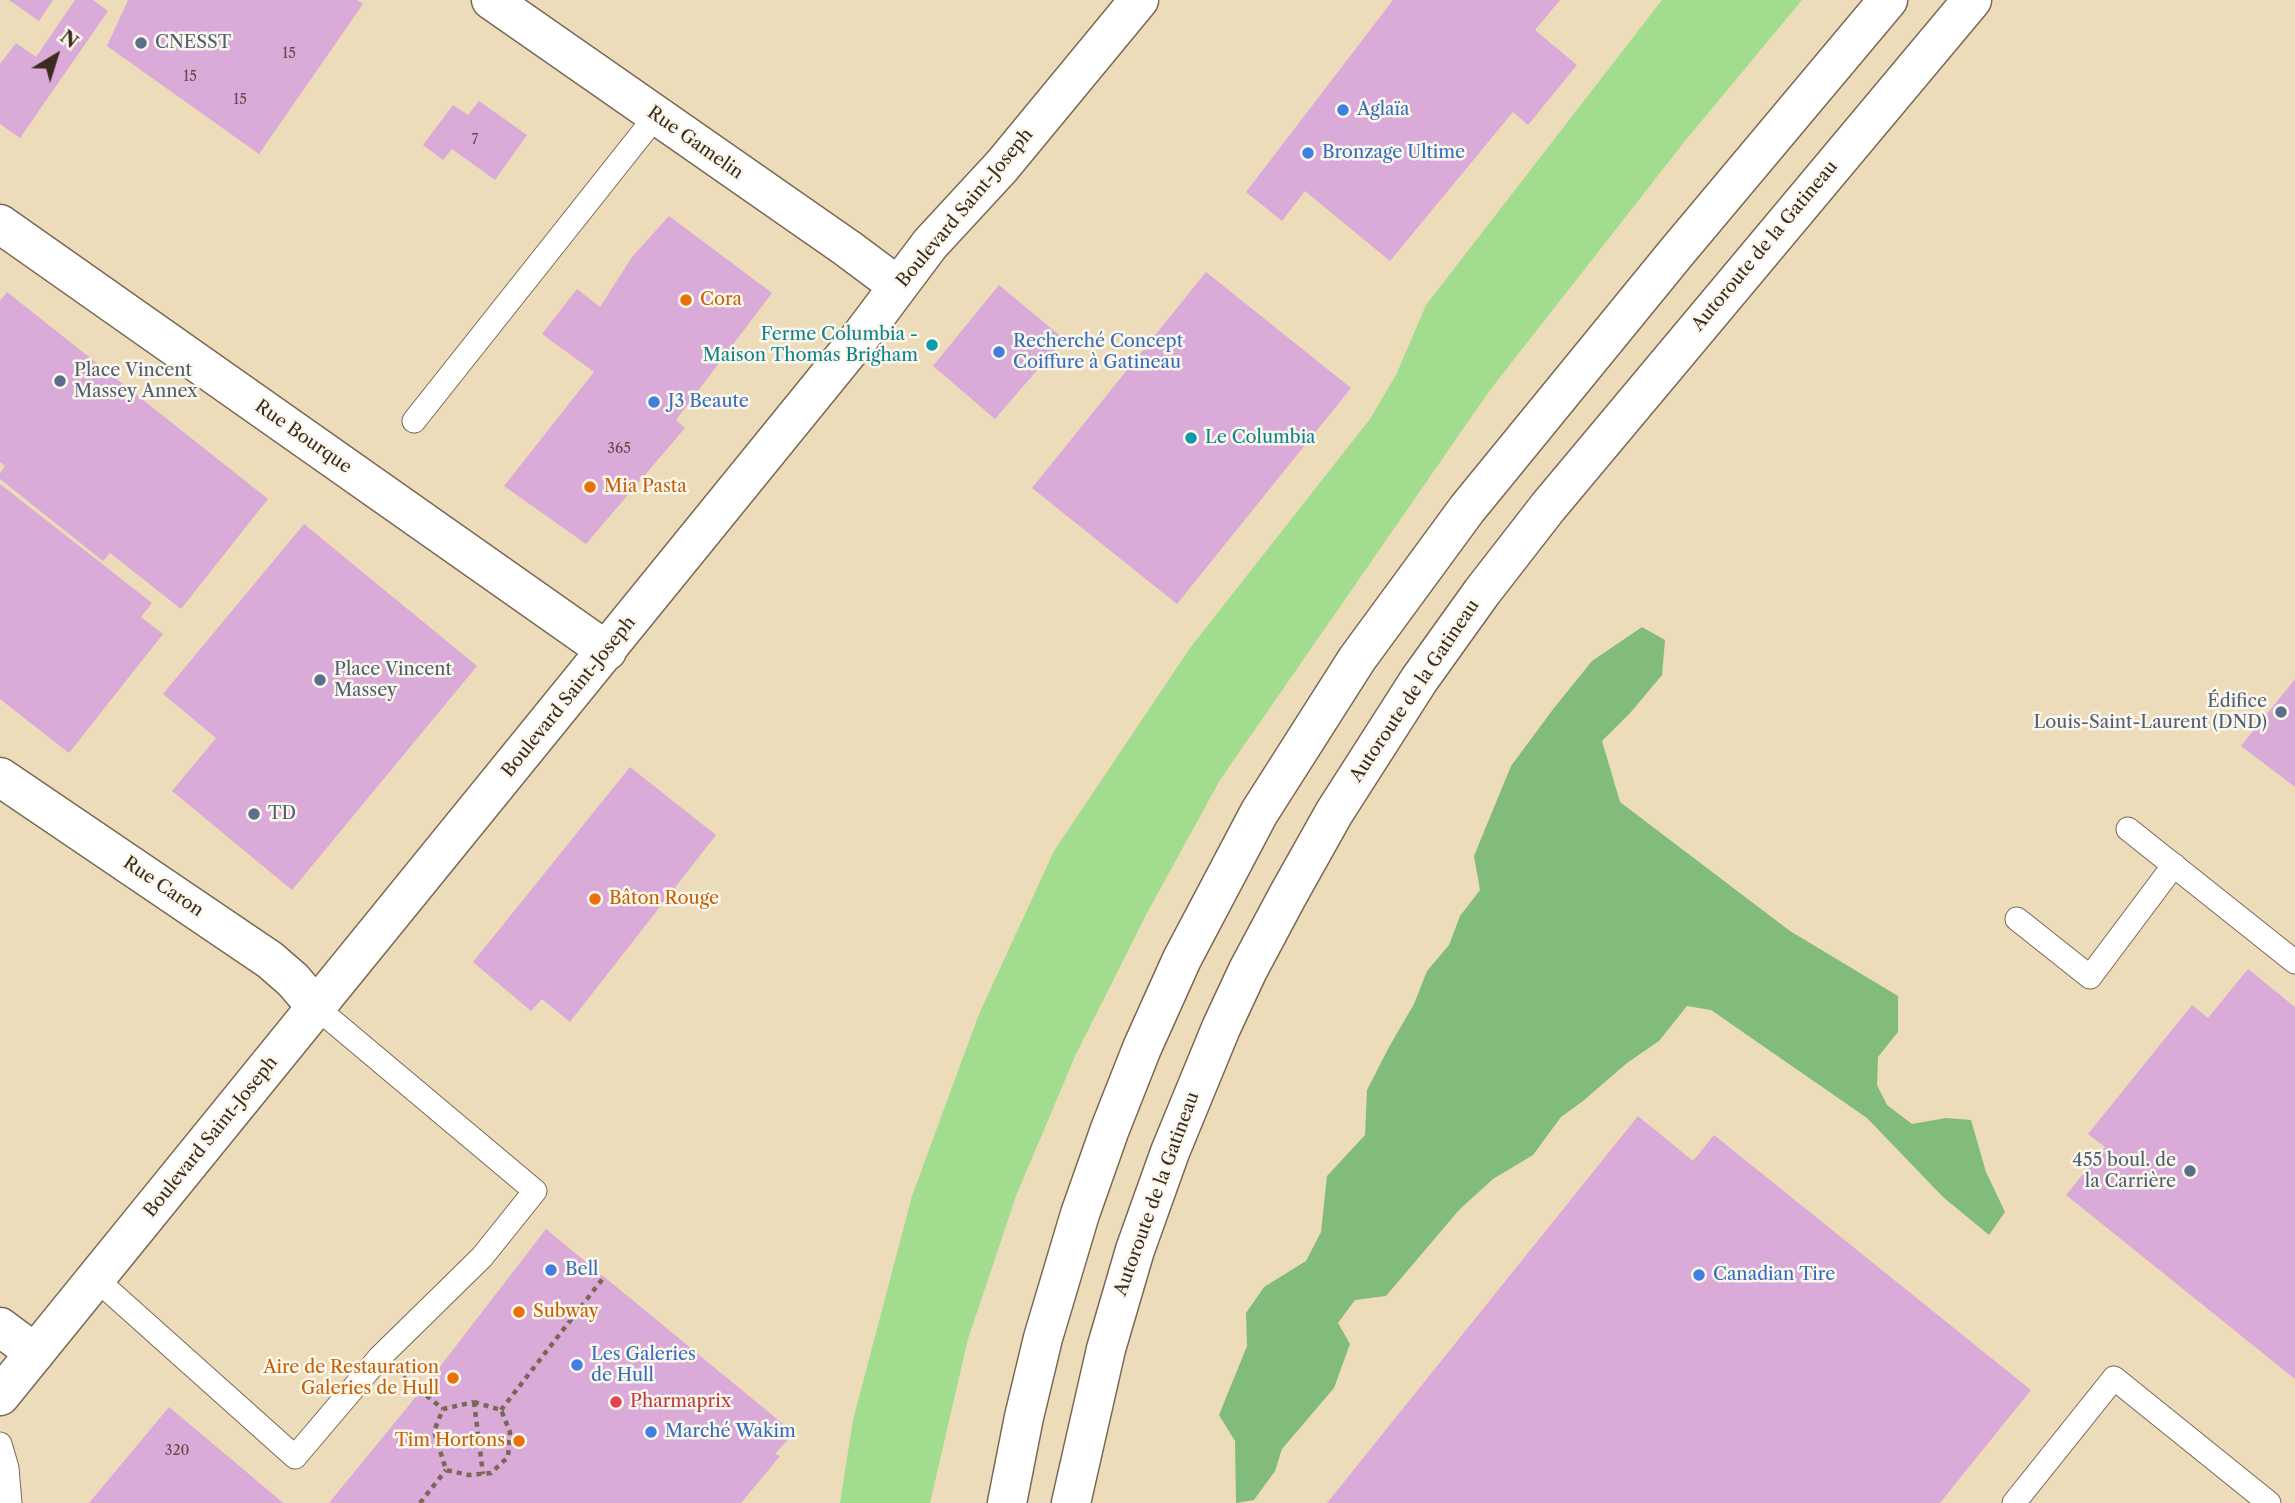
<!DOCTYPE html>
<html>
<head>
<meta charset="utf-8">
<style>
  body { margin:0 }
  #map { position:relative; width:2295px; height:1503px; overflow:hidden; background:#eddcb9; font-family:"Libre Caslon Text",serif }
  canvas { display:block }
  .north { position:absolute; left:21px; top:21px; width:70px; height:70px; -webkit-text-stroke:5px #fbf7ec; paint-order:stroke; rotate:38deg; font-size:19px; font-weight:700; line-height:28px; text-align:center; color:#3b2a1e }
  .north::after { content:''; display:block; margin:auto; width:24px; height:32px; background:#3b2a1e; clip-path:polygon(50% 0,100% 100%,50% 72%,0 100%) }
</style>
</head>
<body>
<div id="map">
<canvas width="2295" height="1503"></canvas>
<div class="north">N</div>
</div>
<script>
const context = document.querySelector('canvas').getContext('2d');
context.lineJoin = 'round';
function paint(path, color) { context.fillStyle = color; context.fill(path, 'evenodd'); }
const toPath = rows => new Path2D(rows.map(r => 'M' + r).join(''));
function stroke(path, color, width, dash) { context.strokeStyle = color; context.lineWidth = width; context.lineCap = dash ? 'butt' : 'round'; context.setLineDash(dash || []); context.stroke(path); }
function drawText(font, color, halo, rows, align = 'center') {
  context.font = font + ' "Libre Caslon Text",serif'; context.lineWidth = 5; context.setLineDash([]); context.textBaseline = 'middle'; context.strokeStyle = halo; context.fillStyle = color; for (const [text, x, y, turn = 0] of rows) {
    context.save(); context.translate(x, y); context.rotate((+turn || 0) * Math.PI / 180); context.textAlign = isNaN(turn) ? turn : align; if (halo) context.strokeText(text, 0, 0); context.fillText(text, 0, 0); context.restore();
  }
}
paint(toPath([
  [1662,0,1802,0,1685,141,1490,390,1220,780,1147,913,1076,1054,1016,1196,968,1339,930,1503,840,1503,853,1420,912,1196,979,1014,1054,851,1190,648,1370,419,1396,375,1426,305]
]), '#a2dc8f');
paint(toPath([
  [1642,627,1665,640,1662,675,1631,712,1602,741,1620,802,1790,931,1898,996,1898,1032,1878,1057,1877,1085,1887,1105,1912,1124,1946,1118,1971,1120,1986,1172,2005,1212,1989,1235,1943,1197,1867,1118,1711,1010,1687,1006,1659,1041,1627,1063,1583,1101,1561,1117,1533,1155,1493,1179,1459,1210,1386,1296,1355,1300,1338,1323,1350,1344,1334,1388,1282,1449,1275,1471,1254,1500,1236,1503,1235,1441,1219,1415,1247,1346,1246,1313,1264,1287,1306,1261,1321,1232,1327,1176,1365,1135,1367,1090,1389,1047,1414,1004,1427,971,1449,945,1460,916,1480,890,1474,856,1511,766,1554,708,1592,661]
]), '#81bc7a');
paint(toPath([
  [9,0,53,0,39,21],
  [75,0,93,0,108,11,20,138,0,124,0,64,16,43,36,57],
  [128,0,357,0,363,4,259,154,107,46],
  [1393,0,1560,0,1535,30,1577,65,1528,125,1513,112,1390,261,1305,191,1282,221,1246,192],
  [479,101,527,135,495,180,452,149,443,160,423,145,453,105,468,115],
  [669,216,772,293,676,420,685,428,586,544,504,486,594,372,542,334,577,289,600,307,632,257],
  [1206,272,1351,388,1177,604,1032,488],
  [999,285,1064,339,995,419,933,366],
  [7,292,268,499,181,609,110,553,103,561,0,479,0,473,5,466,0,462,0,301],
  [0,484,152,603,141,617,163,634,69,753,0,699],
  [304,524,477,666,292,890,172,791,216,738,163,694],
  [2295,679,2295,787,2241,746],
  [630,767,716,835,570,1022,542,999,531,1011,473,962],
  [2248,969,2295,1007,2295,1379,2066,1195,2105,1147,2088,1134,2192,1005,2208,1018],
  [1638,1116,1693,1161,1714,1135,2031,1390,1940,1503,1327,1503],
  [546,1229,794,1433,775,1454,780,1456,741,1503,329,1503,432,1377],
  [169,1407,275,1496,283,1503,89,1503]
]), '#daaad9');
const lane = toPath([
  [414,421,656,116],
  [2128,829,2295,962],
  [2017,919,2090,977,2174,865],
  [96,1279,295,1457,379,1358,482,1257,535,1191,317,1008],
  [0,1444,7,1468,10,1503],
  [2014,1503,2114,1378,2269,1503]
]);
const street = toPath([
  [0,224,607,651],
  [0,777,270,960,293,980,317,1008],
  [0,1327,35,1353]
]);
const secondary = toPath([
  [491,0,847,248,898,286],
  [0,1396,861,336,930,244,1002,166,1139,0]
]);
const highway = toPath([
  [1007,1503,1024,1417,1043,1338,1080,1214,1110,1129,1142,1048,1182,959,1259,813,1357,659,1467,509,1676,253,1888,0],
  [1071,1503,1106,1349,1135,1250,1170,1152,1221,1028,1248,970,1288,895,1334,813,1419,680,1482,592,1548,507,1972,0]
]);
stroke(lane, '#796854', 25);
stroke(street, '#796854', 41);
stroke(secondary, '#796854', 41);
stroke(highway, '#796854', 41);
stroke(toPath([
  [403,1377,443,1409],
  [474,1402,501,1410,510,1432,508,1457,491,1473,469,1475,446,1470,434,1431,443,1409,474,1402],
  [474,1402,483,1474],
  [501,1410,604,1277],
  [420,1503,446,1470]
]), '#796854', 4.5, [5, 5]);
stroke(lane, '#fff', 23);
stroke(street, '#fff', 38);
stroke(secondary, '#fff', 38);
stroke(highway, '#fff', 38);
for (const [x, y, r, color] of [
  [141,43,7,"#5c6f8a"],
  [1343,110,7,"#3f7fe0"],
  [1308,153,7,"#3f7fe0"],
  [686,300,7,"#e8710a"],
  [932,345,7,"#0f9aa8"],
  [999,352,7,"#3f7fe0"],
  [60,381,7,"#5c6f8a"],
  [654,402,7,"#3f7fe0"],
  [1191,438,7,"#0f9aa8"],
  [590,487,7,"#e8710a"],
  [320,680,7,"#5c6f8a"],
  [2281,712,7,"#5c6f8a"],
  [254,814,7,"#5c6f8a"],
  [595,899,7,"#e8710a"],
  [2190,1171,7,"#5c6f8a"],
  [551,1270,7,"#3f7fe0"],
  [1699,1275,7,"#3f7fe0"],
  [519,1312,7,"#e8710a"],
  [577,1365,7,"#3f7fe0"],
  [453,1378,7,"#e8710a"],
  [616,1402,7,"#e0444e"],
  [651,1432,7,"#3f7fe0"],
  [519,1441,7,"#e8710a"]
]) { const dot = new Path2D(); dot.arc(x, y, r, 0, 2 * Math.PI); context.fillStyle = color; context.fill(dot); stroke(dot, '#fbf7ec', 2.5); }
drawText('14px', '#634a4d', null, [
  ["15",289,54],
  ["15",190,77],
  ["15",240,100],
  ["7",475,140],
  ["365",619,449],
  ["320",177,1451]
]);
drawText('18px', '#4e5e75', '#fbf7ec', [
  ["CNESST",155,43],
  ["Place Vincent",74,371],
  ["Massey Annex",74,392],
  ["Place Vincent",334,670],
  ["Massey",334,691],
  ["Édifice",2267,702,"right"],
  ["Louis-Saint-Laurent (DND)",2267,723,"right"],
  ["TD",268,814],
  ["455 boul. de",2176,1161,"right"],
  ["la Carrière",2176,1182,"right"]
], 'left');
drawText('18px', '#366cbe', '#fbf7ec', [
  ["Aglaïa",1357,110],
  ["Bronzage Ultime",1322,153],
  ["Recherché Concept",1013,342],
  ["Coiffure à Gatineau",1013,363],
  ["J3 Beaute",668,402],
  ["Bell",565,1270],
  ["Canadian Tire",1713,1275],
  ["Les Galeries",591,1355],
  ["de Hull",591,1376],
  ["Marché Wakim",665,1432]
], 'left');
drawText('18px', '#3b2a1e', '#fbf7ec', [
  ["Rue Gamelin",695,143,35],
  ["Boulevard Saint-Joseph",965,208,-50],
  ["Autoroute de la Gatineau",1765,246,-50],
  ["Rue Bourque",303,437,35],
  ["Autoroute de la Gatineau",1415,691,-56],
  ["Boulevard Saint-Joseph",569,697,-51],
  ["Rue Caron",163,887,34],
  ["Boulevard Saint-Joseph",211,1137,-51],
  ["Autoroute de la Gatineau",1157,1194,-70]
]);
drawText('18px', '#c56008', '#fbf7ec', [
  ["Cora",700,300],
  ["Mia Pasta",604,487],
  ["Bâton Rouge",609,899],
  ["Subway",533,1312],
  ["Aire de Restauration",439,1368,"right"],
  ["Galeries de Hull",439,1389,"right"],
  ["Tim Hortons",505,1441,"right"]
], 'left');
drawText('18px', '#0d838f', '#fbf7ec', [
  ["Ferme Columbia -",918,335],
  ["Maison Thomas Brigham",918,356],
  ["Le Columbia",1205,438,"left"]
], 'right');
drawText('18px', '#be3a42', '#fbf7ec', [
  ["Pharmaprix",630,1402]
], 'left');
</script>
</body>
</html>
